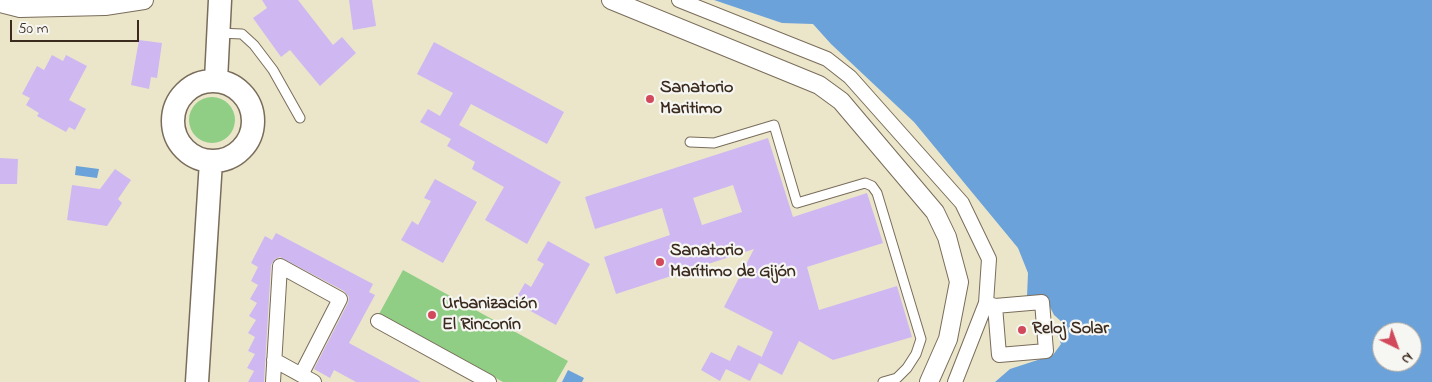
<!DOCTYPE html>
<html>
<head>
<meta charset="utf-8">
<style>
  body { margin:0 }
  #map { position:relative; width:1432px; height:382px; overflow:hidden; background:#ebe6ca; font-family:"Indie Flower",sans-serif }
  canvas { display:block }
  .north { position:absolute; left:1372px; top:322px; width:50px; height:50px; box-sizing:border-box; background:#f6f6f2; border:1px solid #aba49d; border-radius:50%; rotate:138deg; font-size:14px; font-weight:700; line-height:20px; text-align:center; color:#3b2a1e }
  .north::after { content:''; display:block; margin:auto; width:18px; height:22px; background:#d1495b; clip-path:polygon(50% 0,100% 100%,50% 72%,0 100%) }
  .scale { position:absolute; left:10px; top:20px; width:129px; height:22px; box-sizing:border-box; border:2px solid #3b2a1e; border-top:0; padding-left:6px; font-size:15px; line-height:18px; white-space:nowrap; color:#3b2a1e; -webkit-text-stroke:4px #f6f6f2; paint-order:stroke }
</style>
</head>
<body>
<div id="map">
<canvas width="1432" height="382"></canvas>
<div class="north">N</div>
<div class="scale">50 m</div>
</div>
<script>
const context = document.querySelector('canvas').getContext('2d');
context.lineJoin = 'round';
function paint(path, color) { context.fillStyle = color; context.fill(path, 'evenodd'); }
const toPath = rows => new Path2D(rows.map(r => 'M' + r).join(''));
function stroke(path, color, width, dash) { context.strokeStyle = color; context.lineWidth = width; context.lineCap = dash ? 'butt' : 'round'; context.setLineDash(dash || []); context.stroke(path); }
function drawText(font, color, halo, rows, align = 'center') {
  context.font = font + ' "Indie Flower",sans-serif'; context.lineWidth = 4.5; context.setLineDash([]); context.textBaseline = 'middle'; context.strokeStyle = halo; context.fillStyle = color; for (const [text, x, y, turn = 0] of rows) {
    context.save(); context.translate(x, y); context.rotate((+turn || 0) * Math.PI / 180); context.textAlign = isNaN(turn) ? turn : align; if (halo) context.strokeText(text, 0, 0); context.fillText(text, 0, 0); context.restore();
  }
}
paint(toPath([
  '189 120a23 23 0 1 1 46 0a23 23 0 1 1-46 0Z',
  [403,270,568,361,556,382,503,382,379,314]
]), '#90ce85');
paint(toPath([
  [714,0,1432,0,1432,382,995,382,1010,369,1053,355,1061,344,1056,333,1063,323,1054,315,1047,301,1027,297,1028,273,1018,248,914,122,831,44,813,24,782,23],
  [1382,332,1412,332,1412,362,1382,362],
  [76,166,99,169,97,178,75,175],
  [568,370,584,378,582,382,562,382]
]), '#6ba2d9');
paint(toPath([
  [262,0,298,0,333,45,342,37,356,53,320,86,290,50,281,57,253,18,267,8],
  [349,0,372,0,376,26,353,30],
  [139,40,162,43,157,78,151,77,149,89,131,85],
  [434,42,564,112,547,144,471,104,459,125,561,182,527,244,485,220,504,187,472,169,475,162,447,146,451,139,420,122,428,109,440,116,453,93,417,74],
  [52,55,63,61,66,55,87,66,69,100,86,109,75,130,69,127,66,132,37,116,39,113,26,105,30,98,22,94,37,66,44,70],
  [768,138,793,217,867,193,883,243,807,267,819,310,897,286,912,337,833,360,799,341,782,375,759,363,773,332,724,307,754,249,616,294,604,257,670,235,662,208,595,229,585,197],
  [733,185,742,212,702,225,693,198],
  [0,158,18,159,17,184,0,184],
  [115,169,131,180,118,199,122,203,107,226,67,220,72,185,100,189],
  [435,179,477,202,443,263,401,240,412,221,418,225,431,201,424,198],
  [276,233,373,284,369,292,375,295,349,343,421,382,356,382,334,370,330,378,314,369,348,303,349,297,344,291,280,257,275,259,271,265,264,382,248,382,254,371,247,368,255,354,248,351,255,337,248,333,256,320,249,316,257,303,250,299,258,285,251,281,258,267,251,263,265,236,272,240],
  [548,241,590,264,556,325,514,302,525,283,531,287,544,264,537,260],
  [738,345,762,357,750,381,726,369],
  [711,352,730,361,720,381,701,370]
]), '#cfb7f2');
const service = toPath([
  [218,33,242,34,254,45,273,70,300,118],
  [690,142,714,143,774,125,797,203,865,183,872,186,877,193,921,339,916,354,907,368,897,378,883,382]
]);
const pedestrian = toPath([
  [679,0,827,59,850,77,962,203,989,259,986,303,955,382],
  [986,303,995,306,1042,302,1046,351,999,355,995,306],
  [378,321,489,382],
  [274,360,314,382],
  [273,382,280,266,340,299,301,375]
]);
const minor = toPath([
  [611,0,819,85,841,101,935,212,947,237,959,282,948,339,929,382],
  [0,3,20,8,105,6,144,0]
]);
const tertiary = toPath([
  [216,80,220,0],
  '173 121a40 40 0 1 1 80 0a40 40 0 1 1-80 0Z',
  [197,382,211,161]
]);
stroke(service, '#796c5a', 11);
stroke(pedestrian, '#796c5a', 16);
stroke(minor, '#796c5a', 20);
stroke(tertiary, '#796c5a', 25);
stroke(service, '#fff', 9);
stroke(pedestrian, '#fff', 14);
stroke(minor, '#fff', 18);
stroke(tertiary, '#fff', 22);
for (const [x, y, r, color] of [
  [650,99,5,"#d1495b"],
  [660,262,5,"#d1495b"],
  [432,315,5,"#d1495b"],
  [1022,330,5,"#d1495b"]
]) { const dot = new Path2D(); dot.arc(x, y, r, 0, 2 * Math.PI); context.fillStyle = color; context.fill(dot); stroke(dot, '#f6f6f2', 2); }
drawText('bold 18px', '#3b2a1e', '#f6f6f2', [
  ["Sanatorio",660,89],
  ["Maritimo",660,110],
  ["Sanatorio",670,252],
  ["Marítimo de Gijón",670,273],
  ["Urbanización",442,305],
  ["El Rinconín",442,326],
  ["Reloj Solar",1032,330]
], 'left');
</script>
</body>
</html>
